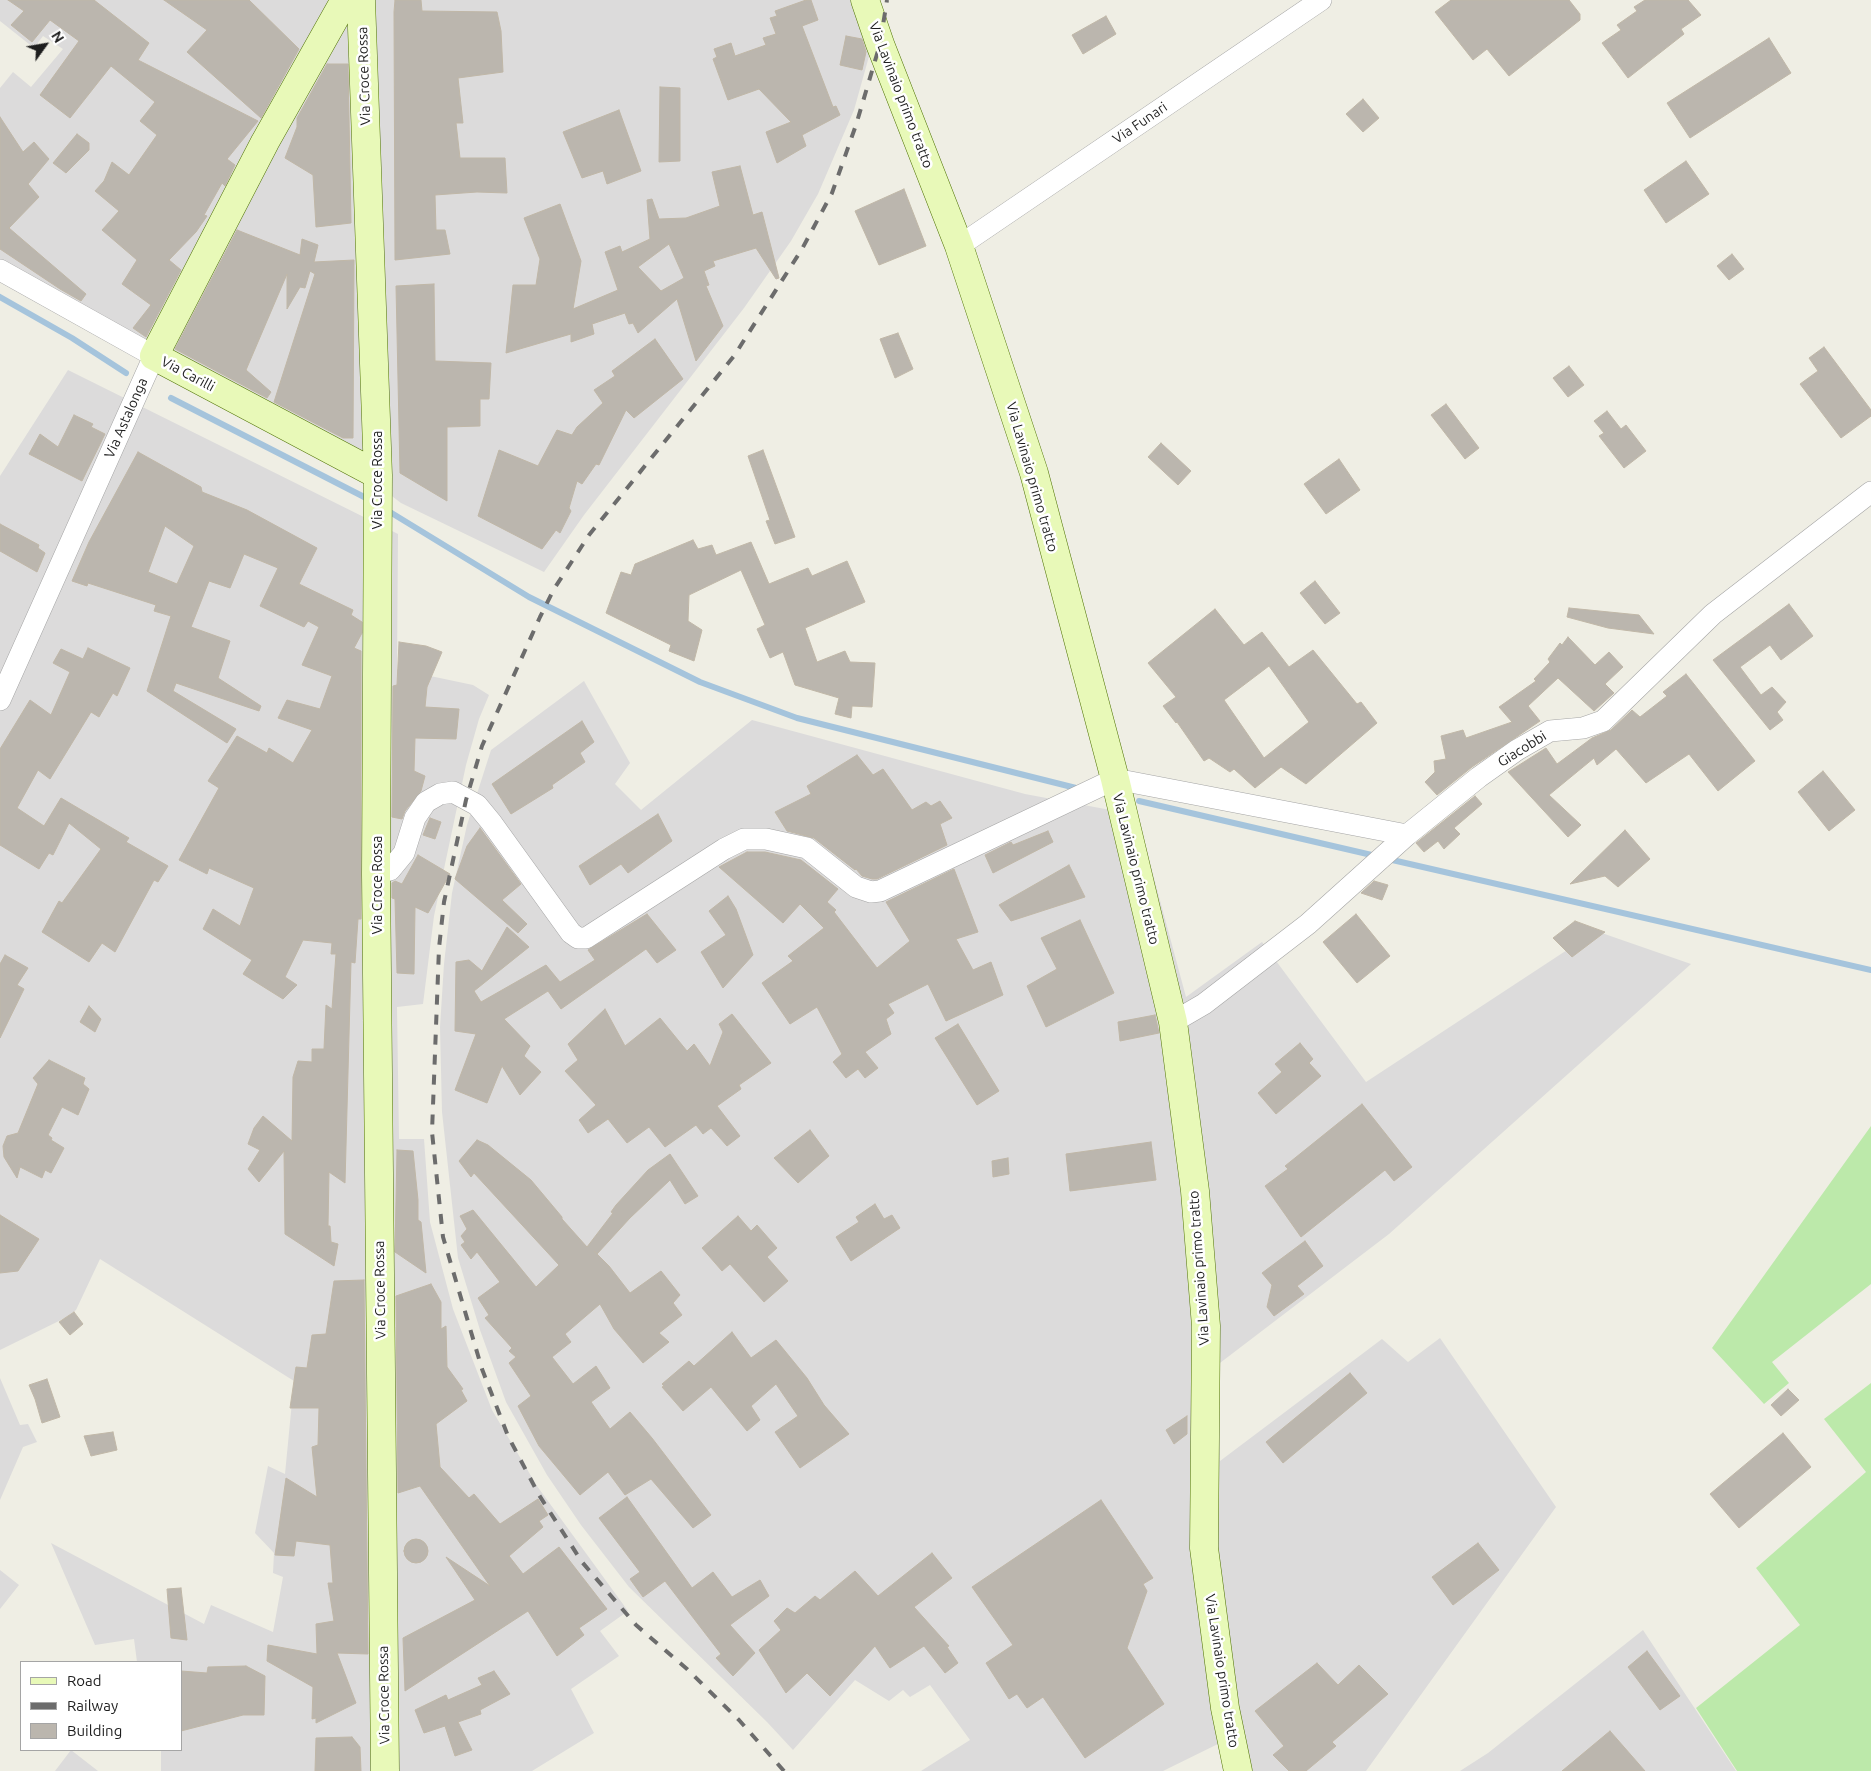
<!DOCTYPE html>
<html>
<head>
<meta charset="utf-8">
<style>
  body { margin:0 }
  #map { position:relative; width:1871px; height:1771px; overflow:hidden; background:#efeee4; font-family:Ubuntu,sans-serif }
  canvas { display:block }
  .legend { position:absolute; left:20px; top:1661px; width:162px; height:90px; box-sizing:border-box; background:#fff; border:1px solid #a5a5a5; margin:0; padding:6px 9px; list-style:none; font-size:15px; color:#1e1e1e }
  .legend li { display:flex; align-items:center; gap:10px; height:25px }
  .legend b { width:25px; border:1px solid #a5a5a5 }
  .north { position:absolute; left:20px; top:20px; width:50px; height:50px; -webkit-text-stroke:4px #fff; paint-order:stroke; rotate:58deg; font-size:14px; font-weight:700; line-height:20px; text-align:center; color:#1e1e1e }
  .north::after { content:''; display:block; margin:auto; width:18px; height:22px; background:#1e1e1e; clip-path:polygon(50% 0,100% 100%,50% 72%,0 100%) }
</style>
</head>
<body>
<div id="map">
<canvas width="1871" height="1771"></canvas>
<ul class="legend">
<li><b style="height:6px;background:#e8f9b8"></b>Road</li>
<li><b style="height:6px;background:#6c6c6c"></b>Railway</li>
<li><b style="height:14px;background:#bbb6ae"></b>Building</li>
</ul>
<div class="north">N</div>
</div>
<script>
const context = document.querySelector('canvas').getContext('2d');
context.lineJoin = 'round';
function paint(path, color) { context.fillStyle = color; context.fill(path, 'evenodd'); }
const toPath = rows => new Path2D(rows.map(r => 'M' + r).join(''));
function stroke(path, color, width, dash) { context.strokeStyle = color; context.lineWidth = width; context.lineCap = dash ? 'butt' : 'round'; context.setLineDash(dash || []); context.stroke(path); }
function drawText(font, color, halo, rows, align = 'center') {
  context.font = font + ' Ubuntu,sans-serif'; context.lineWidth = 5; context.setLineDash([]); context.textBaseline = 'middle'; context.strokeStyle = halo; context.fillStyle = color; for (const [text, x, y, turn = 0] of rows) {
    context.save(); context.translate(x, y); context.rotate((+turn || 0) * Math.PI / 180); context.textAlign = isNaN(turn) ? turn : align; if (halo) context.strokeText(text, 0, 0); context.fillText(text, 0, 0); context.restore();
  }
}
paint(toPath([
  [0,0,878,0,873,42,854,110,818,194,791,241,744,308,584,515,544,572,401,503,368,478,95,335,0,278,0,88,13,72,31,87,63,49,43,36,34,48,0,21],
  [68,370,398,534,397,669,473,685,489,695,479,719,466,765,434,916,423,1004,397,1007,399,1139,424,1139,430,1222,453,1309,492,1410,537,1486,628,1611,600,1631,619,1656,571,1689,594,1733,532,1771,161,1771,161,1750,181,1750,181,1662,137,1662,134,1639,95,1645,51,1543,204,1624,211,1605,273,1632,283,1577,273,1573,274,1553,255,1533,268,1466,285,1474,294,1381,100,1259,76,1310,65,1318,0,1350,0,476],
  [584,681,630,763,615,784,641,810,752,720,1025,794,1137,815,1186,997,1262,942,1366,1082,1596,931,1691,964,1389,1234,1216,1366,1220,1461,1382,1339,1408,1362,1440,1338,1556,1507,1366,1771,1230,1771,1224,1741,1163,1771,921,1771,970,1740,930,1685,910,1697,903,1690,889,1701,855,1680,793,1750,767,1722,629,1587,581,1525,547,1475,506,1402,480,1330,458,1258,442,1112,440,1027,444,964,452,893,467,825,491,750],
  [0,1378,20,1425,28,1424,37,1442,23,1447,0,1500],
  [0,1570,19,1585,0,1609],
  [1643,1630,1736,1771,1460,1771,1488,1753],
  [71,1750,98,1771,55,1771]
]), '#dcdbdb');
paint(toPath([
  [1871,1126,1871,1284,1772,1362,1789,1383,1764,1404,1712,1348],
  [1871,1383,1871,1771,1737,1771,1696,1708,1800,1625,1756,1568,1866,1472,1824,1419]
]), '#bce9aa');
stroke(toPath([
  [0,297,72,338,126,373],
  [171,398,370,500],
  [385,509,529,597,700,682,797,718,1076,788],
  [1139,801,1376,856],
  [1388,859,1871,970]
]), '#a5c4dc', 6);
const building = toPath([
  [8,0,94,0,149,43,138,60,258,121,227,159,235,165,225,186,222,183,204,215,207,216,196,232,169,260,181,270,146,337,133,328,151,305,122,284,137,260,102,230,119,211,95,191,104,181,112,162,129,175,157,135,140,121,155,102,111,66,70,118,40,95,79,41,50,20,32,42,11,25,24,11,8,0],
  [164,0,249,0,299,49,261,118,187,52,207,30,164,0],
  [395,0,421,0,422,11,497,12,501,31,503,72,458,78,463,123,456,123,460,158,505,158,507,193,477,192,435,195,436,230,445,230,450,254,395,260,394,12,395,0],
  [806,0,811,0,818,20,802,26,833,107,836,106,840,115,802,135,806,146,777,163,766,132,791,122,759,89,728,100,713,59,717,57,714,49,731,43,735,56,766,45,763,38,776,34,770,18,777,16,775,11,806,0],
  [1451,0,1569,0,1580,14,1580,20,1509,76,1487,49,1473,60,1435,12,1451,0],
  [1645,0,1688,0,1701,15,1681,29,1684,34,1628,78,1602,43,1621,30,1617,25,1637,11,1634,7,1645,0],
  [1106,16,1116,34,1083,54,1072,35,1106,16],
  [846,36,862,39,866,52,862,70,840,65,846,36],
  [1769,38,1791,73,1690,138,1667,103,1769,38],
  [327,64,348,64,351,223,316,227,313,175,285,158,297,127,297,118,327,64],
  [660,87,680,88,680,161,659,162,660,87],
  [1363,99,1379,118,1363,132,1346,114,1363,99],
  [619,110,641,171,607,184,603,171,582,178,563,132,619,110],
  [0,117,23,152,34,142,49,159,28,184,39,197,9,228,86,294,81,301,60,289,0,249,0,117],
  [77,134,89,143,89,150,66,173,53,163,77,134],
  [1686,161,1709,194,1666,223,1644,190,1686,161],
  [740,166,753,215,762,212,779,278,776,279,756,248,713,261,715,266,704,271,709,285,706,286,723,326,696,361,677,299,638,333,633,323,629,324,625,313,592,324,594,334,571,342,571,334,506,353,513,285,536,285,540,259,524,218,560,204,581,261,573,309,618,290,605,252,620,246,622,252,650,239,647,200,652,199,659,219,686,218,720,206,712,172,740,166],
  [669,244,684,278,661,291,638,267,669,244],
  [904,189,926,246,879,265,855,211,904,189],
  [237,230,300,255,302,239,318,245,314,262,354,260,353,438,343,438,274,402,315,274,310,271,305,288,300,287,287,309,287,274,246,370,271,392,267,398,175,349,237,230],
  [1732,254,1744,269,1729,280,1717,266,1732,254],
  [434,284,435,361,491,363,489,399,480,399,480,426,447,427,447,501,400,473,396,286,434,284],
  [898,333,913,369,895,378,880,339,898,333],
  [655,339,683,379,634,418,626,410,599,465,596,464,582,484,577,481,569,508,571,511,560,533,556,530,542,549,478,516,499,450,538,466,557,430,572,435,577,427,603,403,594,390,615,376,612,371,655,339],
  [1824,347,1871,410,1871,416,1841,438,1800,384,1818,371,1809,358,1824,347],
  [1569,366,1584,385,1568,397,1553,378,1569,366],
  [1446,404,1479,448,1465,459,1431,415,1446,404],
  [1607,411,1621,429,1626,425,1646,451,1624,468,1599,436,1604,433,1594,421,1607,411],
  [74,415,93,424,91,427,105,434,82,481,29,454,40,434,58,447,74,415],
  [1161,443,1191,471,1178,485,1148,457,1161,443],
  [763,450,795,537,775,544,766,521,770,520,748,456,763,450],
  [138,452,201,487,202,492,247,510,317,548,299,584,353,610,351,615,362,622,362,633,354,648,361,651,361,919,358,919,355,963,351,962,345,1183,329,1172,328,1226,330,1226,331,1242,338,1244,334,1266,285,1234,284,1151,259,1182,248,1169,260,1150,248,1144,254,1128,263,1116,292,1141,293,1077,298,1061,312,1062,312,1049,324,1049,326,1005,332,1009,336,954,331,954,332,943,303,940,285,977,297,985,283,999,243,974,252,960,203,929,213,909,240,926,254,888,209,868,207,874,179,860,219,788,208,781,237,736,267,753,269,748,293,763,312,730,278,718,287,700,320,709,332,676,302,665,319,627,308,621,304,627,260,606,278,568,244,554,230,588,209,581,191,627,230,641,218,678,261,706,259,711,176,683,173,691,236,729,227,743,147,691,171,616,154,611,156,605,88,583,87,586,72,581,89,542,138,452],
  [165,526,194,546,177,584,148,572,165,526],
  [1339,459,1360,490,1326,514,1304,484,1339,459],
  [0,524,39,545,38,548,45,553,37,572,0,551,0,524],
  [693,540,698,549,712,545,716,555,751,542,769,584,808,568,812,576,847,561,865,602,805,628,817,662,845,651,850,662,875,663,872,707,852,706,851,718,835,714,839,698,795,685,783,652,770,658,757,629,765,625,741,570,689,595,688,621,702,630,694,661,669,651,671,645,606,613,621,572,631,575,635,564,693,540],
  [1315,581,1340,613,1325,624,1300,593,1315,581],
  [1789,604,1813,636,1781,660,1770,645,1740,667,1761,695,1772,687,1786,702,1777,712,1783,720,1770,730,1713,660,1789,604],
  [1569,608,1639,615,1654,634,1608,628,1567,617,1569,608],
  [1215,609,1244,645,1262,632,1289,667,1313,650,1357,704,1361,702,1377,723,1306,784,1281,767,1255,788,1234,769,1230,772,1209,758,1204,761,1177,722,1176,723,1163,706,1176,697,1148,663,1215,609],
  [1269,666,1309,722,1264,758,1224,700,1269,666],
  [1568,637,1595,665,1609,652,1623,667,1605,684,1614,693,1594,711,1558,678,1528,706,1540,721,1472,767,1437,795,1425,782,1435,772,1434,761,1446,759,1441,736,1463,730,1466,738,1512,722,1499,707,1536,681,1534,679,1550,662,1548,659,1560,643,1562,645,1568,637],
  [399,642,426,646,442,652,427,687,425,707,459,709,456,739,415,738,414,771,425,776,421,791,405,811,402,819,392,817,393,686,397,685,399,642],
  [88,648,130,668,117,696,113,693,99,717,91,712,50,779,38,770,17,808,44,826,61,798,129,838,126,842,168,866,158,882,154,880,115,952,102,943,89,962,42,932,59,901,62,903,101,849,69,823,53,855,49,853,39,869,0,845,0,749,30,700,51,715,70,672,53,663,61,649,83,659,88,648],
  [1686,674,1755,761,1718,791,1689,754,1646,783,1616,749,1597,765,1594,758,1549,795,1581,825,1568,837,1508,772,1546,748,1557,764,1592,738,1611,730,1632,710,1640,717,1667,696,1663,692,1686,674],
  [582,721,594,742,580,753,585,762,552,785,553,788,511,814,492,784,582,721],
  [857,755,873,775,883,769,912,810,926,802,931,806,940,801,952,818,940,824,947,845,877,879,872,879,862,876,856,869,855,870,814,838,787,831,775,812,811,794,807,786,857,755],
  [1823,771,1855,810,1829,831,1798,792,1823,771],
  [1475,796,1482,804,1454,828,1460,834,1444,849,1438,841,1424,852,1416,843,1475,796],
  [658,814,672,841,628,873,621,864,590,885,579,866,658,814],
  [430,818,441,822,435,839,423,835,430,818],
  [480,828,521,884,502,900,527,924,518,933,455,879,467,846,480,828],
  [1625,830,1650,859,1618,887,1605,876,1570,884,1625,830],
  [1048,831,1053,842,993,873,985,855,1011,842,1013,845,1048,831],
  [747,852,765,852,801,860,838,889,827,902,836,910,834,912,877,968,910,941,886,902,954,869,978,932,956,939,973,970,991,962,1003,995,946,1021,928,984,888,1004,894,1013,886,1019,891,1034,865,1052,878,1068,865,1078,858,1069,846,1078,833,1062,842,1054,817,1007,790,1024,762,983,793,961,788,956,824,928,800,904,783,923,719,867,747,852],
  [418,855,450,874,428,913,415,907,414,974,397,973,395,899,392,898,392,883,395,881,402,884,418,855],
  [1069,865,1085,897,1011,921,999,905,1069,865],
  [1374,881,1388,885,1382,900,1361,893,1374,881],
  [728,896,736,909,753,955,723,988,701,952,726,935,709,911,728,896],
  [647,914,676,950,657,963,646,949,561,1009,548,991,504,1019,530,1046,524,1056,541,1072,520,1095,502,1066,487,1103,455,1090,476,1034,455,1031,456,962,469,960,482,971,507,927,529,947,474,991,481,1002,546,965,560,982,595,960,588,950,647,914],
  [1356,914,1390,956,1357,983,1323,942,1356,914],
  [1080,920,1114,993,1046,1027,1027,986,1057,969,1041,938,1080,920],
  [1575,921,1605,932,1572,957,1553,938,1575,921],
  [5,955,28,968,17,985,24,989,0,1038,0,964,5,955],
  [89,1006,101,1019,95,1032,80,1022,89,1006],
  [605,1009,625,1046,660,1018,687,1051,694,1044,710,1066,723,1032,719,1024,732,1014,771,1063,739,1085,741,1089,717,1106,740,1136,727,1146,711,1128,703,1134,696,1125,665,1147,649,1127,627,1143,608,1119,588,1133,579,1120,596,1105,565,1071,578,1060,568,1044,605,1009],
  [1155,1015,1159,1033,1120,1041,1118,1022,1155,1015],
  [958,1024,999,1091,977,1105,935,1038,958,1024],
  [1300,1043,1313,1059,1309,1063,1321,1076,1276,1114,1258,1093,1282,1072,1275,1064,1300,1043],
  [49,1060,85,1078,83,1084,89,1089,78,1115,62,1107,48,1135,52,1138,51,1140,64,1148,51,1173,45,1170,42,1178,20,1167,17,1178,4,1157,3,1146,7,1136,18,1133,38,1084,33,1078,49,1060],
  [1362,1104,1412,1167,1394,1181,1385,1170,1301,1237,1265,1186,1288,1169,1285,1166,1362,1104],
  [810,1130,829,1156,798,1183,774,1158,810,1130],
  [477,1140,488,1145,531,1180,562,1217,562,1219,587,1247,613,1213,611,1212,616,1205,648,1170,670,1154,698,1196,685,1204,670,1180,630,1218,597,1254,594,1251,609,1266,630,1293,661,1271,680,1295,673,1303,682,1315,659,1333,669,1342,643,1363,614,1329,600,1304,565,1334,571,1342,552,1357,573,1384,596,1366,610,1388,591,1402,610,1429,630,1412,652,1438,711,1515,693,1528,651,1479,625,1495,608,1472,580,1495,539,1446,518,1406,531,1396,509,1363,516,1357,509,1351,512,1348,485,1318,489,1315,478,1298,500,1282,477,1252,471,1259,461,1245,465,1242,461,1236,467,1229,460,1216,473,1210,536,1287,559,1265,474,1173,471,1177,459,1161,477,1140],
  [1151,1142,1156,1180,1070,1191,1066,1154,1151,1142],
  [397,1150,413,1151,418,1200,418,1220,421,1222,426,1273,395,1252,397,1150],
  [1008,1158,1009,1174,993,1177,992,1161,1008,1158],
  [875,1204,884,1219,892,1215,900,1228,851,1261,836,1237,859,1222,856,1217,875,1204],
  [0,1215,39,1239,18,1271,0,1273,0,1215],
  [738,1216,751,1231,757,1225,777,1248,767,1257,788,1281,764,1302,730,1264,722,1271,702,1248,738,1216],
  [1305,1241,1323,1266,1297,1286,1304,1294,1274,1316,1267,1307,1272,1285,1262,1273,1305,1241],
  [364,1280,368,1654,337,1653,356,1703,316,1723,316,1718,312,1719,313,1687,267,1661,268,1645,317,1654,316,1624,334,1621,328,1583,333,1583,330,1545,296,1541,294,1556,275,1555,286,1478,317,1497,312,1447,318,1445,319,1408,290,1408,296,1367,307,1368,312,1335,326,1334,334,1281,364,1280],
  [431,1284,441,1302,441,1329,446,1326,447,1367,463,1389,461,1390,467,1401,436,1424,440,1467,469,1498,474,1494,500,1524,538,1499,548,1515,539,1521,543,1527,509,1556,523,1574,559,1547,607,1609,579,1628,584,1635,557,1656,528,1611,405,1691,403,1638,475,1600,446,1557,490,1586,420,1486,398,1493,396,1296,431,1284],
  [74,1312,83,1324,70,1335,59,1322,74,1312],
  [732,1332,751,1358,776,1340,807,1378,824,1405,849,1434,800,1468,775,1432,798,1416,776,1384,751,1406,760,1420,747,1431,711,1387,683,1411,662,1387,664,1386,662,1384,689,1361,694,1366,732,1332],
  [1350,1373,1367,1393,1283,1463,1266,1442,1350,1373],
  [47,1379,60,1417,42,1423,35,1399,29,1385,47,1379],
  [1788,1389,1799,1400,1781,1416,1771,1405,1788,1389],
  [1187,1416,1187,1434,1174,1444,1166,1430,1187,1416],
  [113,1432,117,1450,91,1456,84,1436,113,1432],
  [1783,1433,1811,1467,1739,1528,1710,1494,1783,1433],
  [627,1497,692,1588,713,1572,732,1597,760,1580,769,1596,730,1625,755,1653,733,1676,716,1658,721,1654,665,1581,643,1597,630,1579,640,1572,599,1518,627,1497],
  [1101,1500,1153,1578,1143,1584,1147,1591,1127,1648,1164,1704,1085,1758,1043,1697,1027,1708,1017,1694,1009,1699,986,1663,1013,1645,972,1587,1101,1500],
  '404 1551a12 12 0 1 1 24 0a12 12 0 1 1-24 0Z',
  [1478,1543,1499,1570,1453,1605,1432,1577,1478,1543],
  [932,1553,952,1578,914,1607,949,1646,947,1647,958,1663,945,1673,924,1646,890,1668,875,1646,830,1696,807,1673,786,1693,759,1650,781,1630,774,1621,787,1608,795,1613,815,1596,820,1600,855,1571,878,1596,932,1553],
  [181,1588,187,1640,171,1638,167,1589,181,1588],
  [1647,1651,1680,1696,1660,1710,1628,1667,1647,1651],
  [1317,1663,1338,1685,1359,1665,1388,1694,1332,1742,1336,1746,1306,1771,1289,1771,1273,1755,1284,1746,1255,1711,1317,1663],
  [246,1666,265,1676,264,1715,243,1715,181,1731,181,1671,207,1673,208,1667,246,1666],
  [494,1671,510,1694,480,1710,481,1714,458,1722,472,1750,455,1756,445,1726,424,1733,415,1710,446,1695,448,1700,482,1685,478,1678,494,1671],
  [1610,1731,1645,1771,1562,1771,1610,1731],
  [352,1737,360,1747,361,1771,315,1771,316,1738,352,1737]
]);
paint(building, '#bbb6ae');
stroke(building, '#c0b7a7', 1);
const street = toPath([
  [959,246,1321,0],
  [0,270,154,356,0,700],
  [376,874,390,870,404,853,415,818,426,802,440,794,453,792,477,805,491,822,571,933,578,938,586,938,724,849,744,839,766,839,807,848,856,887,871,892,880,891,1115,779,1407,835,1479,777,1517,750,1550,731,1583,728,1603,721,1713,614,1871,492],
  [1173,1022,1204,1004,1308,924,1407,835]
]);
const secondary = toPath([
  [345,0,265,142,154,356,378,475],
  [361,0,378,475,376,874,385,1771],
  [865,0,880,44,959,246,1034,473,1115,779,1173,1022,1195,1191,1206,1326,1204,1548,1225,1708,1238,1771]
]);
stroke(street, '#a5a5a5', 22);
stroke(secondary, '#517406', 29);
stroke(street, '#fff', 21);
stroke(secondary, '#e8f9b8', 28);
stroke(toPath([
  [784,1771,739,1720,687,1669,636,1625,582,1562,539,1495,508,1436,482,1369,443,1237,432,1132,439,948,444,902,466,800,482,746,540,617,554,589,589,535,734,356,802,249,832,193,856,125,880,44,887,0]
]), '#6c6c6c', 4, [10, 10]);
drawText('14px', '#1e1e1e', '#fff', [
  ["Via Croce Rossa",364,76,-92],
  ["Via Lavinaio primo tratto",901,95,69],
  ["Via Funari",1140,123,-34],
  ["Via Carilli",188,374,28],
  ["Via Astalonga",126,418,-66],
  ["Via Lavinaio primo tratto",1032,477,74],
  ["Via Croce Rossa",377,480,-90],
  ["Giacobbi",1522,749,-32],
  ["Via Lavinaio primo tratto",1136,869,76],
  ["Via Croce Rossa",377,885,-90],
  ["Via Lavinaio primo tratto",1199,1268,-94],
  ["Via Croce Rossa",380,1290,-91],
  ["Via Lavinaio primo tratto",1222,1671,81],
  ["Via Croce Rossa",384,1695,-91]
]);
</script>
</body>
</html>
